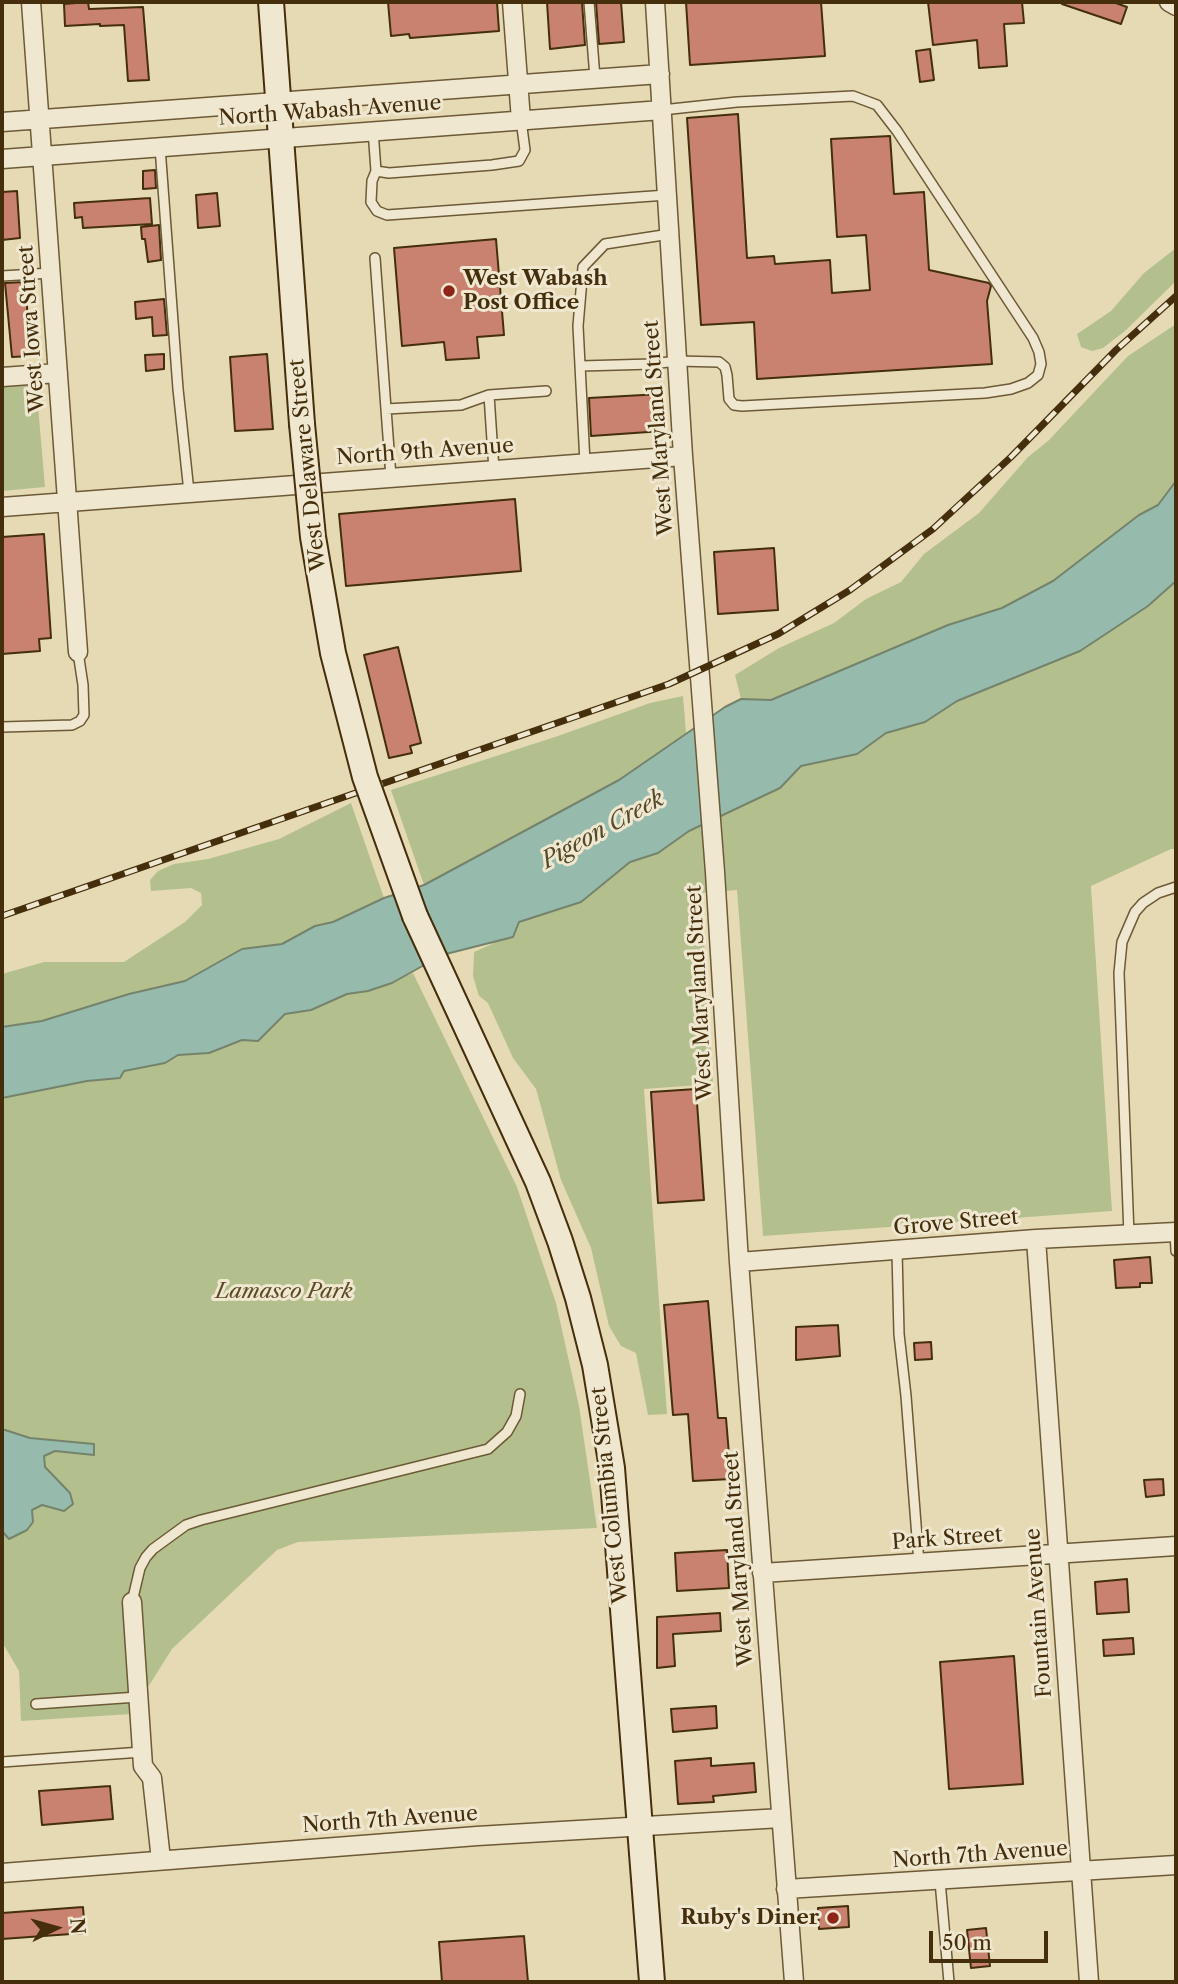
<!DOCTYPE html>
<html>
<head>
<meta charset="utf-8">
<style>
  body { margin:0 }
  #map { position:relative; width:1178px; height:1984px; overflow:hidden; background:#e6dab5; font-family:"Libre Caslon Text",serif }
  canvas { display:block }
  .frame { position:absolute; inset:0; border:4px solid #442e0b; pointer-events:none }
  .north { position:absolute; left:21px; top:1893px; width:70px; height:70px; -webkit-text-stroke:5px #efe7cf; paint-order:stroke; rotate:85deg; font-size:19px; font-weight:700; line-height:28px; text-align:center; color:#442e0b }
  .north::after { content:''; display:block; margin:auto; width:24px; height:32px; background:#442e0b; clip-path:polygon(50% 0,100% 100%,50% 72%,0 100%) }
  .scale { position:absolute; left:929px; top:1931px; width:119px; height:32px; box-sizing:border-box; border:4px solid #442e0b; border-top:0; padding-left:9px; font-size:21px; line-height:24px; white-space:nowrap; color:#442e0b; -webkit-text-stroke:5px #efe7cf; paint-order:stroke }
</style>
</head>
<body>
<div id="map">
<canvas width="1178" height="1984"></canvas>
<div class="frame"></div>
<div class="north">N</div>
<div class="scale">50 m</div>
</div>
<script>
const context = document.querySelector('canvas').getContext('2d');
context.lineJoin = 'round';
function paint(path, color) { context.fillStyle = color; context.fill(path, 'evenodd'); }
const toPath = rows => new Path2D(rows.map(r => 'M' + r).join(''));
function stroke(path, color, width, dash) { context.strokeStyle = color; context.lineWidth = width; context.lineCap = dash ? 'butt' : 'round'; context.setLineDash(dash || []); context.stroke(path); }
function drawText(font, color, halo, rows, align = 'center') {
  context.font = font + ' "Libre Caslon Text",serif'; context.lineWidth = 6; context.setLineDash([]); context.textBaseline = 'middle'; context.strokeStyle = halo; context.fillStyle = color; for (const [text, x, y, turn = 0] of rows) {
    context.save(); context.translate(x, y); context.rotate((+turn || 0) * Math.PI / 180); context.textAlign = isNaN(turn) ? turn : align; if (halo) context.strokeText(text, 0, 0); context.fillText(text, 0, 0); context.restore();
  }
}
paint(toPath([
  [1176,248,1176,281,1125,331,1103,348,1092,351,1081,347,1077,334,1111,311,1144,273],
  [1176,324,1176,481,1158,505,1139,515,1053,581,1002,608,948,625,771,700,741,699,735,675,779,648,834,623,866,599,901,582,924,554,979,513,1028,457,1048,441,1128,356],
  [36,383,45,487,2,491,2,386],
  [1176,581,1176,849,1171,849,1091,886,1112,1211,763,1236,737,890,701,893,713,1084,644,1089,667,1414,648,1415,636,1353,621,1346,609,1326,591,1248,561,1180,536,1089,513,1058,488,1003,479,996,473,976,474,952,492,944,519,922,581,902,630,862,658,853,689,831,780,788,801,766,857,754,886,733,925,722,957,701,1080,651,1148,606],
  [683,696,686,733,619,780,424,885,391,790,558,736,650,703],
  [351,803,384,898,333,922,315,926,282,944,242,949,185,981,129,994,42,1021,2,1027,2,974,44,962,124,962,185,922,202,905,201,893,191,888,151,891,150,880,158,871,174,864,208,859,279,839],
  [413,973,517,1187,556,1303,579,1406,597,1528,298,1542,277,1550,172,1649,131,1714,21,1721,19,1671,2,1642,2,1098,87,1081,120,1078,124,1071,165,1063,178,1055,209,1053,242,1040,258,1041,285,1014,311,1010,347,994,368,991]
]), '#b3c08e');
const water = toPath([
  [1176,481,1176,581,1148,606,1080,651,957,701,925,722,886,733,857,754,801,766,780,788,689,831,658,853,630,862,581,902,519,922,513,937,442,955,392,983,368,991,347,994,311,1010,285,1014,258,1041,242,1040,209,1053,178,1055,165,1063,124,1071,120,1078,87,1081,2,1098,2,1027,42,1021,129,994,185,981,242,949,282,944,315,926,333,922,384,898,424,885,619,780,725,707,741,699,771,700,948,625,1002,608,1053,581,1139,515,1158,505,1176,481],
  [2,1429,30,1438,94,1444,94,1455,55,1451,44,1456,45,1467,70,1493,73,1504,64,1511,42,1505,32,1510,33,1522,27,1530,9,1539,2,1531,2,1429]
]);
paint(water, '#96bbad');
stroke(water, '#75836c', 2);
const building = toPath([
  [88,2,89,9,143,7,149,80,128,81,124,25,100,26,100,24,65,26,64,4,88,2],
  [388,2,497,2,499,31,410,38,409,34,391,36,388,2],
  [547,2,582,2,585,45,550,49,547,2],
  [596,2,621,2,624,42,599,44,596,2],
  [686,2,821,2,825,56,690,65,686,2],
  [928,2,1022,2,1024,23,1004,24,1007,66,979,68,977,40,933,45,928,2],
  [1063,2,1113,2,1127,7,1121,24,1062,4,1063,2],
  [930,49,934,80,920,82,916,51,930,49],
  [738,114,747,258,774,256,775,264,830,260,832,293,870,290,866,235,837,237,831,139,890,136,894,194,924,192,929,270,989,283,991,286,987,301,992,364,757,379,754,322,701,325,687,118,738,114],
  [155,170,156,188,143,189,143,171,155,170],
  [17,191,20,238,2,240,2,192,17,191],
  [217,193,220,226,198,228,196,195,217,193],
  [150,198,152,224,83,228,82,217,75,218,74,203,150,198],
  [159,225,161,260,148,262,145,239,142,239,141,227,159,225],
  [496,239,504,335,477,337,479,358,446,360,444,342,402,346,394,248,496,239],
  [25,282,31,356,12,357,5,283,25,282],
  [164,299,167,335,153,336,152,317,136,319,135,302,164,299],
  [164,354,164,369,146,371,145,355,164,354],
  [267,354,273,429,235,431,230,357,267,354],
  [661,394,663,431,591,436,589,398,661,394],
  [515,499,521,571,346,586,339,514,515,499],
  [44,534,51,638,39,639,40,651,2,654,2,537,44,534],
  [774,548,778,610,718,614,714,552,774,548],
  [398,647,421,743,410,746,412,753,389,758,364,655,398,647],
  [696,1089,704,1200,658,1203,651,1092,696,1089],
  [1150,1257,1152,1283,1140,1283,1140,1287,1116,1288,1114,1260,1150,1257],
  [708,1301,718,1418,726,1418,731,1479,693,1481,688,1414,673,1415,664,1305,708,1301],
  [838,1325,840,1356,796,1360,796,1327,838,1325],
  [931,1342,932,1359,915,1360,914,1343,931,1342],
  [1163,1479,1164,1495,1146,1497,1144,1480,1163,1479],
  [727,1550,729,1588,677,1591,675,1553,727,1550],
  [1127,1579,1129,1612,1097,1614,1095,1582,1127,1579],
  [720,1613,721,1631,673,1634,675,1666,657,1668,657,1617,720,1613],
  [1133,1638,1134,1654,1104,1656,1103,1640,1133,1638],
  [1014,1656,1023,1784,949,1789,940,1662,1014,1656],
  [716,1706,717,1728,673,1732,671,1709,716,1706],
  [711,1758,711,1766,754,1763,756,1792,713,1796,714,1802,678,1804,675,1761,711,1758],
  [110,1786,113,1819,42,1825,39,1791,110,1786],
  [848,1906,849,1927,819,1929,818,1908,848,1906],
  [83,1907,85,1933,2,1939,2,1913,83,1907],
  [986,1928,990,1966,971,1968,967,1930,986,1928],
  [524,1936,528,1982,442,1982,439,1942,524,1936]
]);
paint(building, '#c8826f');
stroke(building, '#442e0b', 2);
const lane = toPath([
  [589,2,595,78],
  [373,130,376,171,372,181,371,202,377,211,387,215,667,195],
  [160,147,178,389,189,492],
  [376,171,389,173,492,165,519,161,525,150,521,120],
  [375,258,386,409],
  [2,276,51,273],
  [581,366,652,364,677,361,719,362,725,367,727,375,729,399,734,405,742,406,985,393,1011,389,1028,383,1038,375,1041,364,1039,352,1033,338,897,131,877,105,853,96,737,102,662,110],
  [585,463,578,326,583,267,605,244,670,234],
  [494,470,489,395,546,391],
  [391,477,386,409,461,405,489,395],
  [2,727,72,725,80,721,84,715,83,685,78,652],
  [1175,1232,1176,1251],
  [1129,1235,1119,973,1122,942,1135,912,1143,903,1158,893,1176,887],
  [897,1251,899,1334,906,1396,919,1563],
  [132,1602,140,1568,146,1557,153,1549,186,1525,201,1520,488,1449,507,1432,516,1416,520,1394],
  [36,1704,138,1697],
  [2,1762,142,1752],
  [940,1881,949,1982]
]);
const street = toPath([
  [31,2,78,652],
  [512,2,521,120],
  [655,2,683,456,715,872,739,1262,794,1982],
  [1169,2,1176,6],
  [2,122,660,74],
  [2,159,662,110],
  [2,377,58,373],
  [2,507,683,456],
  [1036,1239,1089,1982],
  [739,1262,1036,1239,1176,1232],
  [762,1573,1176,1546],
  [132,1602,143,1766,152,1778,161,1860],
  [2,1873,477,1836,781,1818],
  [786,1889,1176,1865]
]);
const secondary = toPath([
  [271,2,302,424],
  [415,916,538,1182,560,1241,578,1298,595,1365,612,1468,652,1982]
]);
stroke(lane, '#6c5936', 12);
stroke(street, '#6c5936', 21);
stroke(secondary, '#442e0b', 28);
stroke(lane, '#efe7cf', 9);
stroke(street, '#efe7cf', 18);
stroke(secondary, '#efe7cf', 24);
const rail = toPath([
  [2,916,669,684,778,634,850,590,933,529,1011,457,1116,350,1176,296]
]);
stroke(rail, '#442e0b', 7);
stroke(rail, '#efe7cf', 4.5, [13]);
const secondaryBridge = toPath([
  [302,424,313,537,333,653,365,777,415,916]
]);
stroke(secondaryBridge, '#442e0b', 28, []);
stroke(secondaryBridge, '#efe7cf', 24);
for (const [x, y, r, color] of [
  [449,291,7,"#8f2418"],
  [833,1918,7,"#8f2418"]
]) { const dot = new Path2D(); dot.arc(x, y, r, 0, 2 * Math.PI); context.fillStyle = color; context.fill(dot); stroke(dot, '#efe7cf', 2.5); }
drawText('21px', '#442e0b', '#efe7cf', [
  ["North Wabash Avenue",330,111,-4],
  ["West Iowa Street",32,329,-94],
  ["West Maryland Street",659,428,-94],
  ["North 9th Avenue",425,452,-4],
  ["West Delaware Street",308,465,-96],
  ["West Maryland Street",700,993,-93],
  ["Grove Street",956,1223,-5],
  ["West Columbia Street",610,1495,-96],
  ["Park Street",947,1539,-4],
  ["West Maryland Street",739,1559,-94],
  ["Fountain Avenue",1039,1613,-94],
  ["North 7th Avenue",390,1820,-4],
  ["North 7th Avenue",980,1855,-4]
]);
drawText('bold 21px', '#442e0b', '#efe7cf', [
  ["West Wabash",463,279],
  ["Post Office",463,303],
  ["Ruby's Diner",819,1918,"right"]
], 'left');
drawText('italic 21px', '#5a4b25', '#efe7cf', [
  ["Lamasco Park",284,1292]
]);
drawText('italic 23px', '#544a2b', '#efe7cf', [
  ["Pigeon Creek",603,830,-29]
]);
</script>
</body>
</html>
